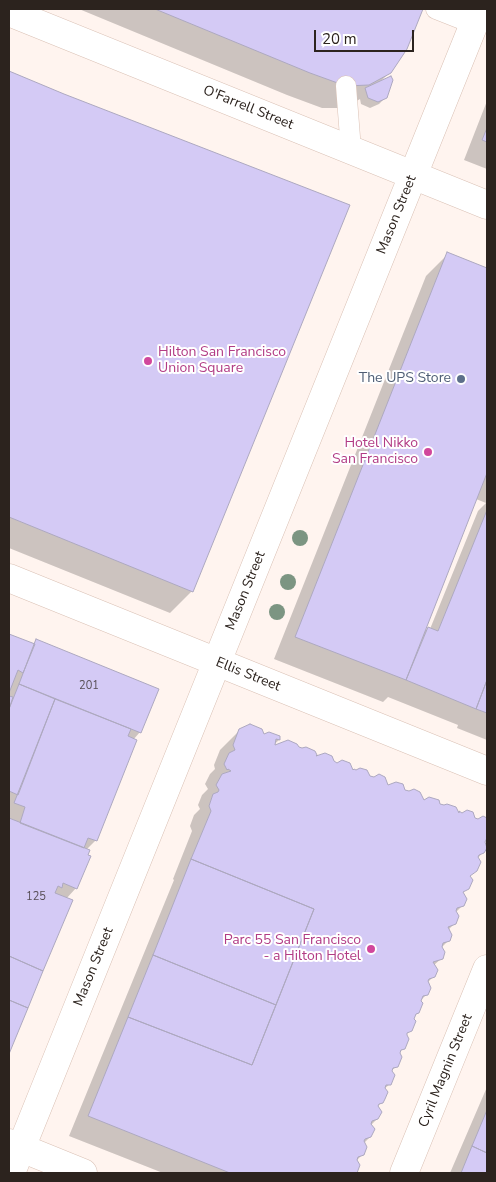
<!DOCTYPE html>
<html>
<head>
<meta charset="utf-8">
<style>
  body { margin:0 }
  #map { position:relative; width:496px; height:1182px; overflow:hidden; background:#fff4ef; font-family:"Nunito Sans",sans-serif }
  canvas { display:block }
  .frame { position:absolute; inset:0; border:10px solid #2c231e; pointer-events:none }
  .scale { position:absolute; left:314px; top:30px; width:100px; height:22px; box-sizing:border-box; border:2px solid #2c231e; border-top:0; padding-left:6px; font-size:15px; line-height:18px; white-space:nowrap; color:#2c231e; -webkit-text-stroke:4px #fff; paint-order:stroke }
</style>
</head>
<body>
<div id="map">
<canvas width="496" height="1182"></canvas>
<div class="frame"></div>
<div class="scale">20 m</div>
</div>
<script>
const context = document.querySelector('canvas').getContext('2d');
context.lineJoin = 'round';
function paint(path, color) { context.fillStyle = color; context.fill(path, 'evenodd'); }
const toPath = rows => new Path2D(rows.map(r => 'M' + r).join(''));
function stroke(path, color, width, dash) { context.strokeStyle = color; context.lineWidth = width; context.lineCap = dash ? 'butt' : 'round'; context.setLineDash(dash || []); context.stroke(path); }
function drawText(font, color, halo, rows, align = 'center') {
  context.font = font + ' "Nunito Sans",sans-serif'; context.lineWidth = 4; context.setLineDash([]); context.textBaseline = 'middle'; context.strokeStyle = halo; context.fillStyle = color; for (const [text, x, y, turn = 0] of rows) {
    context.save(); context.translate(x, y); context.rotate((+turn || 0) * Math.PI / 180); context.textAlign = isNaN(turn) ? turn : align; if (halo) context.strokeText(text, 0, 0); context.fillText(text, 0, 0); context.restore();
  }
}
paint(toPath([
  [79,9,422,9,406,49,390,72,379,83,386,97,379,104,370,108,361,104,360,99,345,108,322,108,287,95],
  [9,72,63,95,192,591,170,613,9,548],
  [487,101,487,169,464,160],
  [448,254,487,269,487,740,457,728,458,725,388,697,383,702,274,659,426,276],
  [476,499,486,503,478,511,430,629,428,628,424,632],
  [9,635,33,644,36,641,140,732,133,740,96,840,86,850,76,888,66,899,42,970,9,1051],
  [240,730,278,737,279,740,271,747,298,748,314,752,317,757,333,762,352,772,369,776,388,786,404,791,423,801,439,805,458,815,478,821,483,818,487,820,487,839,484,843,483,852,478,858,476,870,469,877,468,888,462,893,463,905,456,912,455,923,448,930,449,940,441,948,442,958,434,965,434,976,427,983,427,994,420,1001,418,1012,414,1017,411,1030,405,1035,404,1048,398,1053,397,1066,391,1071,390,1084,384,1089,382,1102,377,1107,377,1119,371,1125,370,1137,364,1143,363,1154,356,1161,356,1172,355,1173,163,1173,69,1136,174,880,173,879,192,831,190,826,194,815,200,809,198,805,202,795,208,789,205,784,210,774,215,769,214,765,220,750],
  [487,1087,487,1173,450,1173]
]), '#0003');
const building = toPath([
  [155,9,423,9,407,49,391,73,369,85,346,86,310,73,155,9],
  [9,71,64,94,350,205,193,592,9,517,9,71],
  [391,76,393,80,387,98,378,102,368,98,365,88,391,76],
  [487,128,487,142,482,140,487,128],
  [447,252,487,268,487,473,406,680,295,637,447,252],
  [487,510,487,680,476,709,406,680,428,627,438,631,487,510],
  [9,634,35,644,23,673,18,670,9,693,9,634],
  [36,639,159,689,141,733,19,684,36,639],
  [487,680,487,713,476,709,487,680],
  [19,684,55,699,18,795,9,791,9,709,19,684],
  [9,696,13,697,9,709,9,696],
  [55,699,131,729,128,736,137,740,97,841,88,838,84,848,20,823,25,807,14,803,55,699],
  [250,724,262,729,264,734,269,732,280,736,280,740,276,739,275,745,288,740,297,744,299,747,302,748,306,747,315,751,317,755,316,756,325,753,332,756,334,761,337,763,342,760,350,763,353,770,354,769,356,770,360,768,367,770,370,776,374,777,379,774,385,777,388,785,396,782,403,784,405,790,409,791,414,789,420,792,424,800,429,797,439,800,440,804,444,805,447,804,456,807,459,813,459,811,462,813,467,810,473,812,475,818,478,819,483,816,487,818,487,838,485,842,487,848,484,853,479,855,478,857,481,862,477,871,470,876,473,880,469,889,463,892,467,899,464,906,457,908,456,911,459,916,456,924,448,927,452,935,450,941,443,943,442,947,445,952,443,959,433,962,438,970,435,977,429,979,428,981,431,988,428,995,423,996,421,1001,423,1003,419,1013,416,1014,414,1019,416,1021,412,1031,407,1033,407,1035,409,1039,405,1049,401,1050,400,1053,402,1057,398,1067,393,1068,392,1071,395,1075,391,1085,386,1085,385,1088,388,1092,385,1099,383,1103,379,1104,378,1106,382,1112,378,1119,372,1121,371,1124,375,1129,371,1137,365,1139,364,1141,367,1147,364,1155,358,1157,357,1160,360,1165,357,1173,230,1173,88,1116,128,1017,252,1065,314,909,191,859,211,811,209,806,213,794,218,792,219,790,216,785,222,774,231,771,228,769,227,770,224,764,229,753,235,750,233,745,239,729,250,724],
  [9,818,90,850,88,855,91,856,77,889,63,883,62,888,58,886,55,893,73,900,43,971,9,956,9,818],
  [191,859,314,909,276,1005,153,955,191,859],
  [153,955,276,1005,252,1065,128,1017,153,955],
  [9,956,43,971,28,1008,9,1000,9,956],
  [9,1000,28,1008,9,1054,9,1000],
  [487,1110,487,1153,472,1146,487,1110],
  [472,1146,487,1153,487,1173,461,1173,472,1146]
]);
paint(building, '#d4caf5');
stroke(building, '#ada8bf', 1);
const lane = toPath([
  [436,9,474,24],
  [346,86,351,150]
]);
const street = toPath([
  [9,1143,83,1173],
  [11,1173,480,9]
]);
const secondary = toPath([
  [9,12,487,205],
  [9,578,487,771],
  [404,1173,487,969]
]);
stroke(lane, '#dac1b5', 21);
stroke(street, '#dac1b5', 29);
stroke(secondary, '#dac1b5', 29);
stroke(lane, '#fff', 20);
stroke(street, '#fff', 28);
stroke(secondary, '#fff', 28);
context.fillStyle = '#7c9582';
for (const [x, y] of [
  [300,538],
  [288,582],
  [277,612]
]) { context.beginPath(); context.arc(x, y, 8, 0, 2 * Math.PI); context.fill(); }
for (const [x, y, r, color] of [
  [148,361,5,"#d1479c"],
  [461,379,5,"#5c6f8a"],
  [428,452,5,"#d1479c"],
  [371,949,5,"#d1479c"]
]) { const dot = new Path2D(); dot.arc(x, y, r, 0, 2 * Math.PI); context.fillStyle = color; context.fill(dot); stroke(dot, '#fff', 2); }
drawText('11px', '#564d54', null, [
  ["201",89,686],
  ["125",36,897]
]);
drawText('14px', '#2c231e', '#fff', [
  ["O'Farrell Street",248,108,22],
  ["Mason Street",397,215,-68],
  ["Mason Street",246,591,-68],
  ["Ellis Street",248,675,22],
  ["Mason Street",94,967,-68],
  ["Cyril Magnin Street",446,1071,-68]
]);
drawText('14px', '#b23c85', '#fff', [
  ["Hilton San Francisco",158,353,"left"],
  ["Union Square",158,369,"left"],
  ["Hotel Nikko",418,444],
  ["San Francisco",418,460],
  ["Parc 55 San Francisco",361,941],
  ["- a Hilton Hotel",361,957]
], 'right');
drawText('14px', '#4e5e75', '#fff', [
  ["The UPS Store",451,379]
], 'right');
</script>
</body>
</html>
